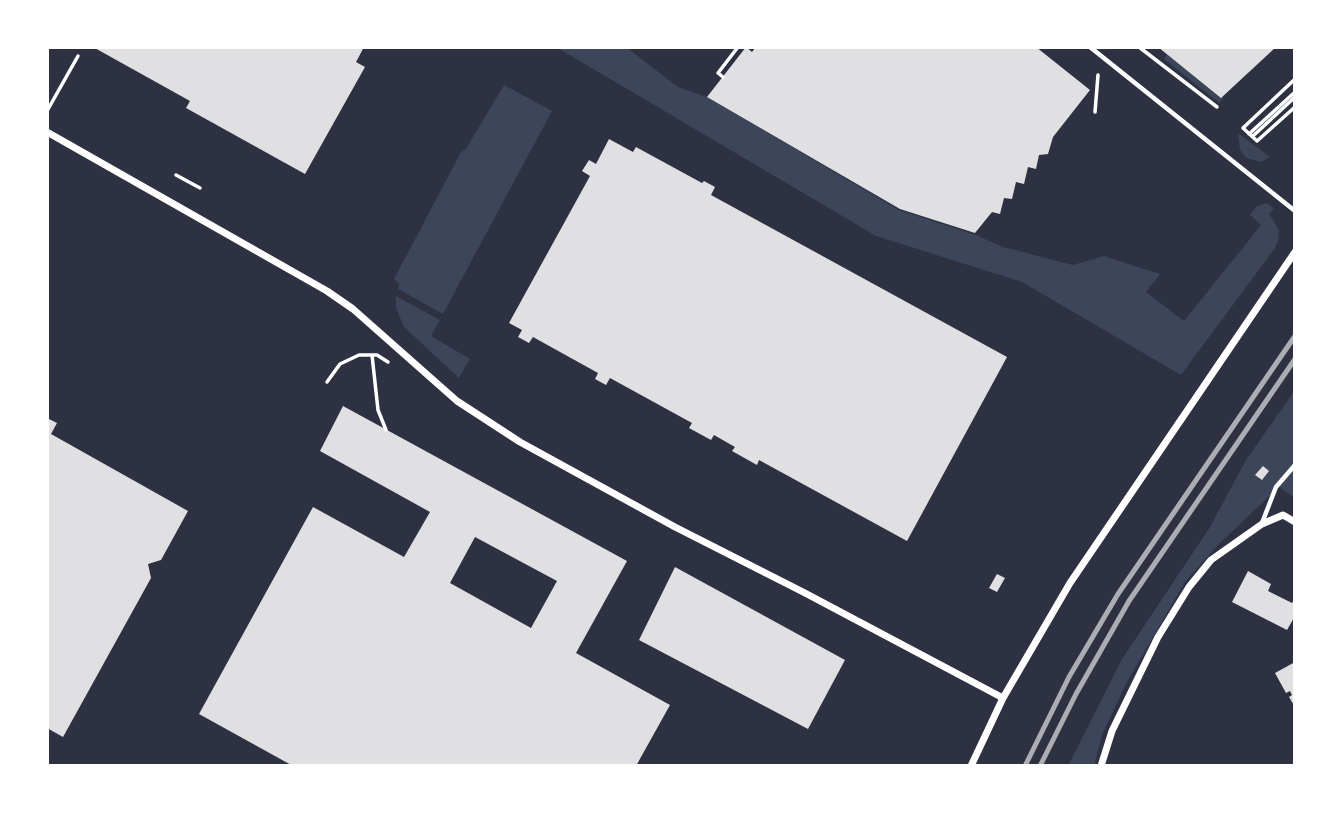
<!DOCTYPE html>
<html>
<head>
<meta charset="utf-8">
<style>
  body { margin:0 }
  #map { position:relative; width:1342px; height:813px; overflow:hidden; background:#2d3142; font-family:Barlow,sans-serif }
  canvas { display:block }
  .frame { position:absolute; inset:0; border:49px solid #fff; pointer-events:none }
</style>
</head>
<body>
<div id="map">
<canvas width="1342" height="813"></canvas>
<div class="frame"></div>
</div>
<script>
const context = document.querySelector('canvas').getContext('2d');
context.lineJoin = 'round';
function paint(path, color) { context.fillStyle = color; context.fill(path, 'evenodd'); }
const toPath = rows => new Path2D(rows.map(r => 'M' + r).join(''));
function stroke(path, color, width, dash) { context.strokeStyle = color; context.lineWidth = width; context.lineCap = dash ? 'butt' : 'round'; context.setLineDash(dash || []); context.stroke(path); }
paint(toPath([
  [556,47,626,47,678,87,707,97,899,210,976,235,1003,247,1073,265,1104,256,1160,274,1146,292,1184,321,1261,225,1250,215,1257,206,1267,203,1274,209,1269,214,1279,230,1278,241,1275,248,1181,375,1022,282,876,236],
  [1167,54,1223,96,1223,99,1219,103,1164,59],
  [504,85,552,111,443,314,398,289,399,284,394,279,461,152,466,149],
  [1238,133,1270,157,1261,162,1246,158,1240,150],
  [396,296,440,320,431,336,470,359,459,378,404,327,396,308],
  [1295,390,1295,498,1279,487,1218,545,1185,582,1127,682,1102,735,1094,766,1068,766,1122,659,1210,527,1246,460]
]), '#3c4559');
paint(toPath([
  [93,47,364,47,356,62,365,67,305,174,186,108,190,101],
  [746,47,752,52,756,47,1036,47,1090,90,1053,137,1048,154,1039,155,1036,169,1028,167,1024,184,1016,182,1012,199,1004,198,1000,214,992,212,975,233,900,209,707,97],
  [1158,47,1276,47,1221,98],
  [609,139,633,152,636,147,702,183,704,181,715,187,711,195,1007,357,907,541,759,460,757,465,732,451,735,447,714,435,711,440,689,428,692,423,610,378,606,385,595,379,598,373,533,337,529,343,518,337,522,330,509,323,590,176,582,171,589,160,596,164],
  [343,406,627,561,576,653,670,705,636,766,293,766,199,714,313,507,404,557,430,512,320,451],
  [475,537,557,581,531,628,450,583],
  [47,418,57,423,51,434,188,511,161,560,148,564,151,578,63,737,47,728],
  [1263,466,1269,471,1262,480,1255,475],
  [675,567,845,660,808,729,639,640],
  [1248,571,1271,584,1268,591,1292,603,1295,598,1295,616,1287,630,1232,602],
  [997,574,1005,578,997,592,989,588],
  [1295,662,1295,707,1289,697,1292,695,1290,691,1286,693,1275,673]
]), '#e0e0e3');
stroke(toPath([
  [1139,47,1217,107],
  [723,77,718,73,738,47],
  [1295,79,1243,128,1257,141,1295,107],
  [47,111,78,56],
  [1095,112,1098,75],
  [1249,134,1295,92],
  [1253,136,1295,97],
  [176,175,200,188],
  [372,355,378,410,386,430],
  [327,382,340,364,359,355,377,355,388,362]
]), '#fff', 3.5);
stroke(toPath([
  [1090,47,1295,211],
  [1262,523,1276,487,1295,465]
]), '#fff', 4.5);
stroke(toPath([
  [47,132,327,291,353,309,457,401,520,442,675,527,805,593,1003,698],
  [971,766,1003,698,1070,583,1295,252],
  [1101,766,1112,731,1158,637,1189,587,1211,560,1262,524,1283,515,1295,522]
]), '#fff', 7);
stroke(toPath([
  [1025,766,1069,677,1118,594,1295,336],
  [1040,766,1076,694,1129,601,1295,359]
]), '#abadb3', 5);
</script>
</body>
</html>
